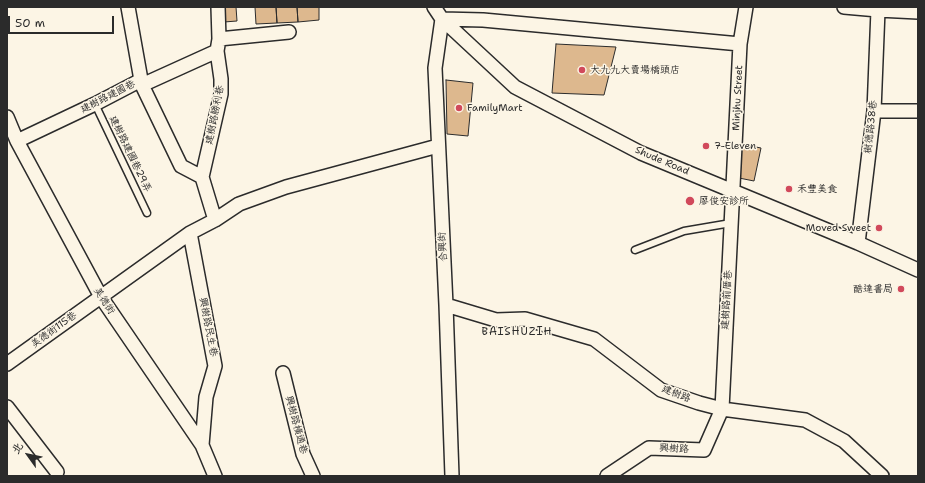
<!DOCTYPE html>
<html>
<head>
<meta charset="utf-8">
<style>
  body { margin:0 }
  #map { position:relative; width:925px; height:483px; overflow:hidden; background:#fcf5e5; font-family:"Shantell Sans","LXGW WenKai TC",sans-serif }
  canvas { display:block }
  .frame { position:absolute; inset:0; border:8px solid #2b2b2b; pointer-events:none }
  .north { position:absolute; left:8px; top:435px; width:40px; height:40px; -webkit-text-stroke:3px #fcf5e5; paint-order:stroke; rotate:303deg; font-size:11px; font-weight:700; line-height:16px; text-align:center; color:#2b2b2b }
  .north::after { content:''; display:block; margin:auto; width:14px; height:18px; background:#2b2b2b; clip-path:polygon(50% 0,100% 100%,50% 72%,0 100%) }
  .scale { position:absolute; left:8px; top:16px; width:106px; height:18px; box-sizing:border-box; border:2px solid #2b2b2b; border-top:0; padding-left:5px; font-size:12px; line-height:14px; white-space:nowrap; color:#2b2b2b; -webkit-text-stroke:3px #fcf5e5; paint-order:stroke }
</style>
</head>
<body>
<div id="map">
<canvas width="925" height="483"></canvas>
<div class="frame"></div>
<div class="north">北</div>
<div class="scale">50 m</div>
</div>
<script>
const context = document.querySelector('canvas').getContext('2d');
context.lineJoin = 'round';
function paint(path, color) { context.fillStyle = color; context.fill(path, 'evenodd'); }
const toPath = rows => new Path2D(rows.map(r => 'M' + r).join(''));
function stroke(path, color, width, dash) { context.strokeStyle = color; context.lineWidth = width; context.lineCap = dash ? 'butt' : 'round'; context.setLineDash(dash || []); context.stroke(path); }
function drawText(font, color, halo, rows, align = 'center') {
  context.font = font + ' "Shantell Sans","LXGW WenKai TC",sans-serif'; context.lineWidth = 3; context.setLineDash([]); context.textBaseline = 'middle'; context.strokeStyle = halo; context.fillStyle = color; for (const [text, x, y, turn = 0] of rows) {
    context.save(); context.translate(x, y); context.rotate((+turn || 0) * Math.PI / 180); context.textAlign = isNaN(turn) ? turn : align; if (halo) context.strokeText(text, 0, 0); context.fillText(text, 0, 0); context.restore();
  }
}
const building = toPath([
  [224,7,236,7,237,21,224,22,224,7],
  [255,7,276,7,277,23,256,24,255,7],
  [276,7,297,7,298,22,277,23,276,7],
  [297,7,319,7,319,20,298,22,297,7],
  [556,44,616,47,604,95,552,93,556,44],
  [446,80,473,83,468,136,447,134,446,80],
  [741,144,761,148,754,181,734,177,741,144]
]);
paint(building, '#ddb88e');
stroke(building, '#2b2b2b', 1);
const service = toPath([
  [95,104,147,213],
  [635,250,684,231,731,223]
]);
const minor = toPath([
  [128,7,141,80],
  [434,7,442,19,515,87,641,153,858,243,918,270],
  [844,7,878,10,918,12],
  [219,39,289,32],
  [142,85,181,166,202,177],
  [874,111,918,111],
  [7,117,17,141,101,297,202,445,215,476],
  [17,141,95,104,141,80,142,85,217,51],
  [215,220,202,177,221,94,221,79,217,51,219,39,218,7],
  [190,233,215,366,206,397,202,445],
  [858,243,874,111,878,10],
  [446,305,496,320,525,319,594,339,661,390,699,403,722,409,805,420,844,441,882,476],
  [7,364,190,233,215,220,239,204,286,187,438,146],
  [283,373,303,454,313,476],
  [7,407,57,472],
  [452,476,446,305,435,68,442,19,483,20,740,44],
  [607,476,649,448,704,450,722,409,740,44,746,7]
]);
stroke(service, '#2b2b2b', 9);
stroke(minor, '#2b2b2b', 16);
stroke(service, '#fcf5e5', 6);
stroke(minor, '#fcf5e5', 13);
for (const [x, y, r, color] of [
  [582,70,4,"#d1495b"],
  [459,108,4,"#d1495b"],
  [706,146,4,"#d1495b"],
  [789,189,4,"#d1495b"],
  [690,201,5,"#d1495b"],
  [879,228,4,"#d1495b"],
  [901,289,4,"#d1495b"]
]) { const dot = new Path2D(); dot.arc(x, y, r, 0, 2 * Math.PI); context.fillStyle = color; context.fill(dot); stroke(dot, '#fcf5e5', 1.5); }
drawText('10px', '#2b2b2b', '#fcf5e5', [
  ["大九九大賣場橋頭店",590,70],
  ["FamilyMart",467,108],
  ["7-Eleven",714,146],
  ["禾豐美食",797,189],
  ["廖俊安診所",699,201],
  ["Moved Sweet",871,228,"right"],
  ["酷達書局",893,289,"right"]
], 'left');
drawText('10px', '#2b2b2b', '#fcf5e5', [
  ["建樹路建國巷",108,97,-27],
  ["Minjhu Street",738,98,-87],
  ["建樹路勝利巷",215,115,-79],
  ["樹德路38巷",871,127,-84],
  ["建樹路建國巷29弄",130,154,64],
  ["Shude Road",662,161,23],
  ["合興街",443,247,-93],
  ["建樹路前厝巷",727,300,-87],
  ["美德街",104,301,58],
  ["興樹路民生巷",208,327,79],
  ["美德街115巷",54,330,-36],
  ["建樹路",676,394,21],
  ["興樹路橫通巷",296,425,75],
  ["興樹路",674,449,3]
]);
context.letterSpacing = '1px';
drawText('11px', '#2b2b2b', '#fcf5e5', [
  ["BAISHUZIH",517,332]
]);
context.letterSpacing = '0px';
</script>
</body>
</html>
